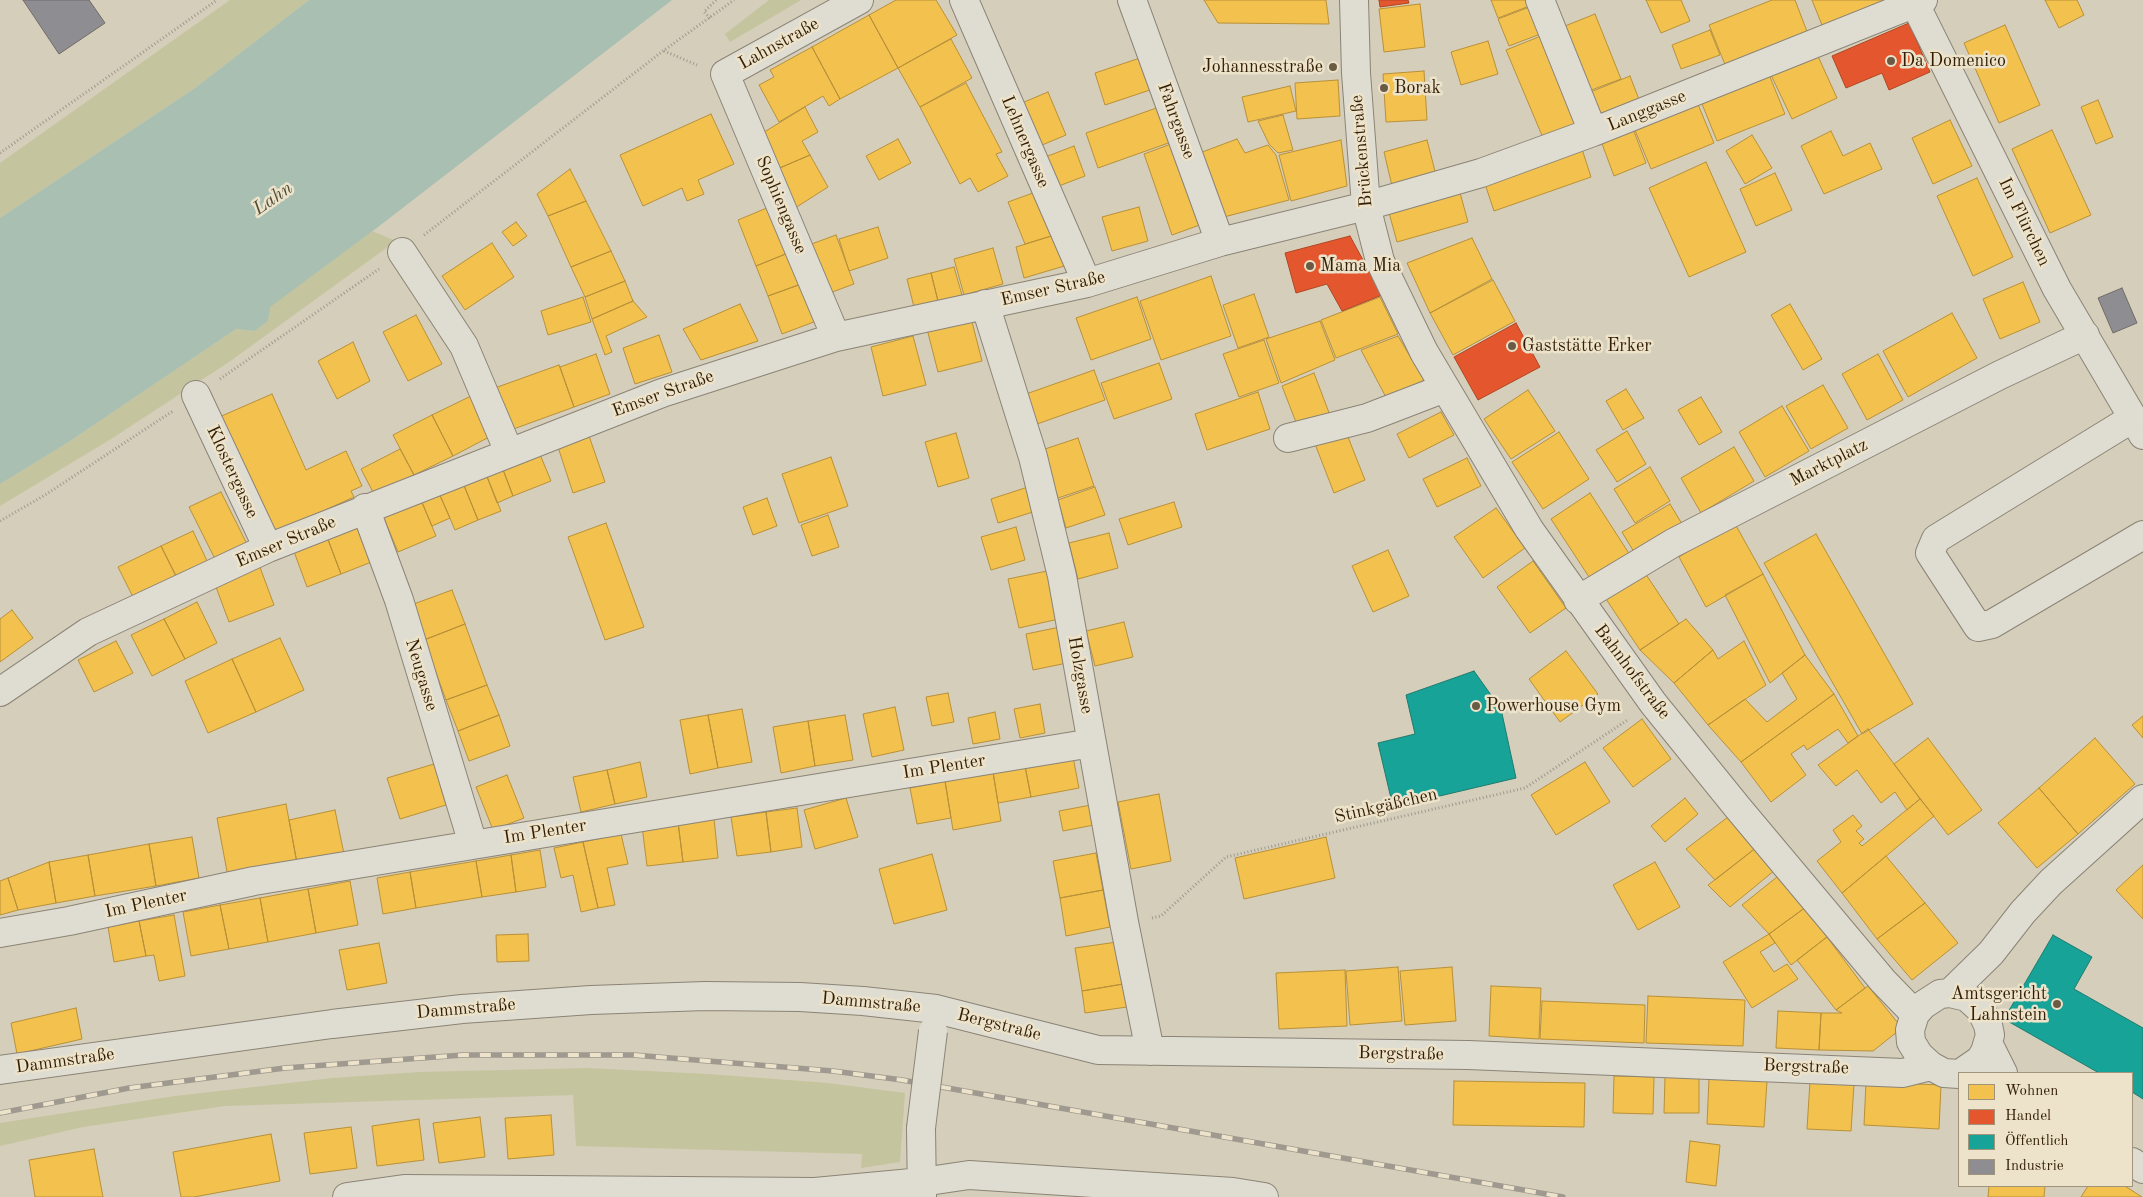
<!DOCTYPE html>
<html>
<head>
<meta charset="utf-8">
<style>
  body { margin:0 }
  #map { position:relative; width:2143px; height:1197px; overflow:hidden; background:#d5ceba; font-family:"Old Standard TT",serif }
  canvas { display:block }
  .legend { position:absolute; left:1958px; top:1072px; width:175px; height:115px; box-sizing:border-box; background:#ece3ca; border:1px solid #a2947b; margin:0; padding:6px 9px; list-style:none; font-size:15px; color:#321d04 }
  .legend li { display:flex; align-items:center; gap:10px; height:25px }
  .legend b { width:25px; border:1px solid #a2947b }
</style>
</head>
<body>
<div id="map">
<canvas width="2143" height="1197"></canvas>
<ul class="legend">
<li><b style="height:14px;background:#f2c14e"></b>Wohnen</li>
<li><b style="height:14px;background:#e4572e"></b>Handel</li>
<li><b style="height:14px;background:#17a398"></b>Öffentlich</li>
<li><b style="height:14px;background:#8d8d92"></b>Industrie</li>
</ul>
</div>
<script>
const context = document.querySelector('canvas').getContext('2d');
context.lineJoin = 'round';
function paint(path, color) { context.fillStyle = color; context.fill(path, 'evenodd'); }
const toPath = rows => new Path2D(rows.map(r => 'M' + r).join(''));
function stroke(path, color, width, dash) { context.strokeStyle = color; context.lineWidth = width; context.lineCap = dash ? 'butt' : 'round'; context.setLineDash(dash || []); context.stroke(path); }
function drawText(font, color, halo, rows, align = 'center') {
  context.font = font + ' "Old Standard TT",serif'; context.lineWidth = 5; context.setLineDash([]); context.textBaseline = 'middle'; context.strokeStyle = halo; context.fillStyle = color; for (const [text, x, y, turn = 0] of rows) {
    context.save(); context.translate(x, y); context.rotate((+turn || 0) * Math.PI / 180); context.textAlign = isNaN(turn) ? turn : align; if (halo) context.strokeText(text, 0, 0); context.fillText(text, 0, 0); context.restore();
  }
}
paint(toPath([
  [230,0,309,0,195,88,0,218,0,163],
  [769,0,801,0,730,42,725,34],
  [372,231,396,241,229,362,111,439,0,506,0,484,67,443,236,329,255,331,268,321,269,307],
  [587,1068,708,1074,828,1083,905,1093,900,1162,861,1168,862,1154,576,1146,573,1095,225,1106,83,1127,0,1146,0,1123,175,1096,333,1078,420,1072]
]), '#c4c49e');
paint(toPath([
  [309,0,672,0,378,227,270,307,268,321,255,331,236,329,67,443,0,484,0,218,195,88]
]), '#a8bfb2');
const homes = toPath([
  [896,0,936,0,957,35,898,68,869,15,896,0],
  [1204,0,1326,0,1329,24,1218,23,1204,0],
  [1491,0,1530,0,1532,5,1498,18,1491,0],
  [1646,0,1681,0,1690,21,1661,33,1646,0],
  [1772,0,1795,0,1808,34,1726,67,1709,25,1772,0],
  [1812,0,1891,0,1824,30,1812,0],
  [2045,0,2077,0,2084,15,2059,28,2045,0],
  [1420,4,1425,47,1384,52,1379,9,1420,4],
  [1532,6,1543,33,1509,46,1498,19,1532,6],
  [1595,14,1621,79,1586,92,1560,28,1595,14],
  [869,15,898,68,840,99,812,47,869,15],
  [2005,25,2040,105,1999,123,1964,43,2005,25],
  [1710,30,1720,55,1681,69,1672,45,1710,30],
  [1546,34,1585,128,1546,145,1506,50,1546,34],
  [951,39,972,78,920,107,898,68,951,39],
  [1488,41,1498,74,1461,85,1451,52,1488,41],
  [812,47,840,99,829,106,823,96,779,122,759,85,774,77,770,70,812,47],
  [1817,54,1837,98,1792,119,1771,75,1817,54],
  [1146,56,1156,88,1105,105,1095,73,1146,56],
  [1424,71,1427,120,1386,122,1383,74,1424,71],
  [1768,72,1785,114,1717,141,1700,99,1768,72],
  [1630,76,1640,102,1598,119,1588,93,1630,76],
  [1338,80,1340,116,1297,119,1295,83,1338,80],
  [966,83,1002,152,996,154,1008,176,978,192,970,178,960,184,920,107,966,83],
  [1290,86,1296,111,1248,122,1242,97,1290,86],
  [1048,92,1066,135,1035,148,1017,105,1048,92],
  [2098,100,2113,137,2096,144,2081,107,2098,100],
  [1697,102,1714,143,1651,169,1634,128,1697,102],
  [1162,106,1174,141,1098,168,1086,133,1162,106],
  [805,107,818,132,802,141,810,155,775,170,761,134,805,107],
  [711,114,734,164,698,180,704,194,687,201,682,188,643,206,620,155,711,114],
  [1283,115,1293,150,1278,153,1269,144,1258,121,1283,115],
  [1950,120,1972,166,1933,184,1912,138,1950,120],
  [1633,129,1646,163,1614,176,1601,141,1633,129],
  [2052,130,2091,215,2050,233,2012,149,2052,130],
  [1831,131,1843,156,1870,143,1882,169,1824,194,1801,146,1831,131],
  [1752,135,1772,168,1745,184,1726,151,1752,135],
  [898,139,911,163,879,180,866,156,898,139],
  [1237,139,1245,153,1268,145,1276,155,1289,200,1224,217,1197,154,1237,139],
  [1341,140,1347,186,1291,201,1279,155,1341,140],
  [1427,140,1436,175,1392,186,1384,152,1427,140],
  [1179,141,1208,222,1172,235,1144,154,1179,141],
  [1074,146,1085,176,1051,189,1040,159,1074,146],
  [1582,149,1591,177,1494,211,1485,184,1582,149],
  [810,155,828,187,795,208,775,170,810,155],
  [1706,162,1746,252,1689,277,1649,188,1706,162],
  [570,169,586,201,548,216,537,194,570,169],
  [1775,173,1792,210,1756,226,1740,189,1775,173],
  [1977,178,2013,257,1973,276,1937,196,1977,178],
  [1044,189,1061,233,1025,244,1008,202,1044,189],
  [1459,189,1468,222,1397,242,1388,209,1459,189],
  [586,201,611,251,571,267,548,216,586,201],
  [774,205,793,251,756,266,738,220,774,205],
  [1139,207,1148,241,1112,251,1102,217,1139,207],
  [516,222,527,236,513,246,502,232,516,222],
  [878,227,888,258,849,271,839,239,878,227],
  [1061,233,1071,264,1024,278,1016,247,1061,233],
  [836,235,854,284,827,294,809,245,836,235],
  [1472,238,1492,279,1430,313,1407,263,1472,238],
  [492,243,514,277,465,310,442,276,492,243],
  [993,248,1003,284,964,295,954,259,993,248],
  [611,251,625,281,585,297,571,267,611,251],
  [793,251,804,283,768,296,756,266,793,251],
  [954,267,962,295,938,301,931,273,954,267],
  [931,273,938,301,914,307,907,279,931,273],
  [1211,276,1231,336,1161,360,1140,301,1211,276],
  [1493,280,1515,321,1453,355,1430,313,1493,280],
  [625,281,633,301,592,319,585,297,625,281],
  [2023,282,2040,322,2000,339,1983,299,2023,282],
  [804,283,819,320,782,334,768,296,804,283],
  [1254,294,1269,337,1238,348,1223,305,1254,294],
  [583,297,591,322,548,335,541,311,583,297],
  [1137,297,1151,339,1091,360,1076,318,1137,297],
  [1380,297,1398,334,1336,358,1321,320,1380,297],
  [633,301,647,317,606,336,612,352,605,355,592,319,633,301],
  [740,304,758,341,701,360,683,329,740,304],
  [1790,304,1822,359,1803,370,1771,315,1790,304],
  [1952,313,1977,358,1908,397,1883,351,1952,313],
  [416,315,442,364,408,381,383,332,416,315],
  [971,318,982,361,938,372,927,329,971,318],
  [1320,321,1335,360,1281,383,1266,339,1320,321],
  [659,335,672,372,635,384,623,348,659,335],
  [913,336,926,385,883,396,871,347,913,336],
  [1398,336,1424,380,1388,401,1361,350,1398,336],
  [1264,340,1279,383,1239,397,1223,354,1264,340],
  [353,342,370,381,337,399,318,361,353,342],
  [596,354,610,394,574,407,560,367,596,354],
  [1878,354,1903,400,1867,420,1842,374,1878,354],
  [1159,363,1172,399,1114,419,1101,383,1159,363],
  [559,365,574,407,508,431,492,389,559,365],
  [1094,370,1105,400,1037,424,1026,394,1094,370],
  [1314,373,1331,418,1299,430,1282,386,1314,373],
  [1823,385,1848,428,1811,449,1786,406,1823,385],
  [1626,389,1644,418,1623,430,1606,401,1626,389],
  [1528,390,1555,431,1511,459,1484,419,1528,390],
  [1258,392,1270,429,1207,450,1195,414,1258,392],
  [272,394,306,470,346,451,362,486,351,491,354,497,270,535,217,418,272,394],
  [471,396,491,436,453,456,432,415,471,396],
  [1701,397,1722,432,1699,445,1678,410,1701,397],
  [1782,406,1809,451,1765,477,1739,432,1782,406],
  [1441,412,1454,435,1409,458,1397,434,1441,412],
  [432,415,453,456,414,475,393,435,432,415],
  [1627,431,1646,464,1617,482,1596,450,1627,431],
  [1346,432,1365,480,1334,493,1315,444,1346,432],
  [1559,432,1589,479,1543,509,1512,462,1559,432],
  [588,433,605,482,573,493,557,444,588,433],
  [956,433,969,478,938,487,925,442,956,433],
  [1078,438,1094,486,1058,498,1042,450,1078,438],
  [1734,447,1754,481,1701,513,1681,478,1734,447],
  [400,449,414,475,374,494,361,469,400,449],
  [539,452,551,481,513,496,502,467,539,452],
  [831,457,848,506,799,523,782,474,831,457],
  [1467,458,1481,486,1437,507,1423,479,1467,458],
  [502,467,513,496,497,503,486,474,502,467],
  [1650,467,1670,501,1635,523,1614,489,1650,467],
  [486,474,501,511,478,520,463,483,486,474],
  [463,483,478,520,455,530,439,493,463,483],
  [1031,486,1039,510,998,523,991,499,1031,486],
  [1095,487,1105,515,1066,528,1058,500,1095,487],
  [221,492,247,544,215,559,189,507,221,492],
  [439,493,450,518,432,526,421,500,439,493],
  [1590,493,1630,555,1591,580,1551,519,1590,493],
  [767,498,777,526,753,535,743,507,767,498],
  [421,500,436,536,398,552,383,516,421,500],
  [1174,502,1182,527,1128,545,1119,519,1174,502],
  [1670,504,1682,524,1634,552,1622,532,1670,504],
  [1496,508,1525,548,1483,578,1454,537,1496,508],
  [828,515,839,547,812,556,801,525,828,515],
  [1734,522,1763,574,1706,607,1679,557,1734,522],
  [606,523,644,627,605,640,568,537,606,523],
  [361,524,374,561,341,574,327,537,361,524],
  [1016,527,1025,560,991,570,981,537,1016,527],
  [193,531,208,563,177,578,161,546,193,531],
  [1109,533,1118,568,1078,579,1069,543,1109,533],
  [1816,534,1913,704,1862,734,1764,563,1816,534],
  [327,537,341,574,307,587,293,549,327,537],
  [161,546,177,578,134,599,118,567,161,546],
  [1388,550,1409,596,1373,612,1352,566,1388,550],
  [1533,561,1566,608,1530,633,1497,587,1533,561],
  [258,562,274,605,229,622,213,579,258,562],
  [1641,567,1679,624,1640,650,1602,593,1641,567],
  [1052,570,1063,618,1019,628,1008,579,1052,570],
  [1763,574,1805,655,1770,683,1725,595,1763,574],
  [452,590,465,624,424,640,411,605,452,590],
  [197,602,217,643,185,659,164,619,197,602],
  [12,610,33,638,0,662,0,619,12,610],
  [164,619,185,659,152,676,131,635,164,619],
  [1686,619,1713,650,1674,683,1640,650,1686,619],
  [1124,622,1133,657,1095,666,1086,631,1124,622],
  [465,624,487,685,446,700,424,640,465,624],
  [1065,626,1072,662,1033,670,1026,634,1065,626],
  [280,638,304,690,256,712,232,659,280,638],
  [116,641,133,673,94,692,78,660,116,641],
  [1744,641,1766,685,1708,725,1674,683,1713,650,1718,659,1744,641],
  [1566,651,1598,694,1560,722,1529,679,1566,651],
  [1805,655,1834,694,1741,762,1708,725,1745,699,1767,722,1797,699,1782,673,1805,655],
  [232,659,256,712,208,733,185,681,232,659],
  [487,685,499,715,458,731,446,700,487,685],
  [948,693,954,722,932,726,926,697,948,693],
  [1834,694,1858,736,1848,743,1838,729,1807,750,1804,745,1791,754,1806,775,1771,802,1741,762,1834,694],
  [1040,704,1045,733,1020,738,1014,709,1040,704],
  [895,707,904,750,872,757,863,714,895,707],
  [742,709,752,762,718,768,708,715,742,709],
  [995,712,1000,739,973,744,968,718,995,712],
  [499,715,510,746,469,761,458,731,499,715],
  [708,715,718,768,690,774,680,720,708,715],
  [845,715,853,760,815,766,808,721,845,715],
  [2143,716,2143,738,2132,725,2143,716],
  [1642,719,1671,759,1633,787,1603,748,1642,719],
  [808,721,815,766,781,773,773,727,808,721],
  [1868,729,1920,799,1907,810,1895,792,1881,803,1857,770,1836,786,1818,765,1868,729],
  [1928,738,1982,810,1948,835,1894,764,1928,738],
  [2095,738,2135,784,2078,834,2039,788,2095,738],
  [1073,757,1079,788,1031,797,1025,766,1073,757],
  [640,762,647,797,615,804,607,770,640,762],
  [1585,762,1610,802,1556,835,1531,795,1585,762],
  [434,764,446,805,400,819,387,778,434,764],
  [1025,766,1031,797,998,803,993,772,1025,766],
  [607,770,615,804,581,812,573,777,607,770],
  [993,772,1001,821,953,830,945,781,993,772],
  [507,775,524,818,493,830,476,787,507,775],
  [945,781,951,818,917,824,910,788,945,781],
  [2039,788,2078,834,2037,868,1998,823,2039,788],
  [1159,794,1171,861,1131,869,1118,802,1159,794],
  [846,798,858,837,815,849,804,810,846,798],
  [1685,798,1698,814,1665,842,1651,826,1685,798],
  [1920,799,1934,816,1842,893,1817,861,1841,842,1833,830,1853,815,1862,826,1856,831,1864,839,1859,843,1862,846,1920,799],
  [286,804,297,863,228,877,217,818,286,804],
  [1091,805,1094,825,1063,831,1059,811,1091,805],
  [797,808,802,847,771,852,766,812,797,808],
  [335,810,344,854,297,863,289,820,335,810],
  [766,812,771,852,737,856,731,817,766,812],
  [1728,817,1757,847,1715,880,1686,849,1728,817],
  [714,818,718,858,683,862,678,822,714,818],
  [678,822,683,862,647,866,642,826,678,822],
  [621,834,628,864,607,868,615,905,598,908,583,842,621,834],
  [192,837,199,878,156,886,149,844,192,837],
  [1326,837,1335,878,1244,899,1235,858,1326,837],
  [583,842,598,908,581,912,573,875,561,878,554,848,583,842],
  [149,844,156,886,95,896,88,855,149,844],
  [1757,847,1775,870,1730,907,1708,885,1757,847],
  [540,850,546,887,516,892,511,855,540,850],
  [1096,853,1103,890,1060,898,1053,861,1096,853],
  [932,854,947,910,894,924,879,869,932,854],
  [88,855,95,896,56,903,49,862,88,855],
  [511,855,516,892,482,897,476,861,511,855],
  [1886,856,1925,903,1877,939,1842,893,1886,856],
  [476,861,482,897,416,908,410,872,476,861],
  [49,862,56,903,18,910,8,878,49,862],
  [1655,862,1680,907,1638,930,1613,885,1655,862],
  [2143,865,2143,919,2116,890,2143,865],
  [410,872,416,908,383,914,377,878,410,872],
  [1777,877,1806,907,1769,934,1742,905,1777,877],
  [8,878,18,910,0,915,0,881,8,878],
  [350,881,358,925,316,933,308,889,350,881],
  [308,889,316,933,268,942,260,898,308,889],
  [1103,890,1110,927,1066,936,1060,898,1103,890],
  [260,898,268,942,229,949,220,905,260,898],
  [1925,903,1958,943,1912,980,1877,939,1925,903],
  [220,905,229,949,191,956,183,912,220,905],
  [1806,907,1827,937,1791,965,1769,934,1806,907],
  [174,915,185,976,159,981,154,955,146,956,139,921,174,915],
  [139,921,146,956,114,962,108,927,139,921],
  [528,934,529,961,497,962,496,935,528,934],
  [1769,934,1775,943,1760,952,1774,972,1787,964,1798,979,1752,1008,1723,962,1769,934],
  [1827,937,1865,988,1836,1010,1797,960,1827,937],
  [1117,942,1123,984,1082,991,1075,948,1117,942],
  [379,943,387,983,347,990,339,950,379,943],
  [1398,967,1402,1021,1350,1025,1346,971,1398,967],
  [1452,967,1456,1021,1405,1025,1400,971,1452,967],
  [1345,970,1347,1026,1279,1029,1276,973,1345,970],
  [1123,984,1127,1007,1085,1013,1082,991,1123,984],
  [1491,986,1541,988,1539,1039,1489,1036,1491,986],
  [1868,986,1902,1028,1873,1051,1819,1050,1821,1013,1842,1013,1836,1010,1868,986],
  [1648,996,1745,1000,1743,1046,1646,1043,1648,996],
  [1542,1001,1645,1005,1644,1043,1540,1039,1542,1001],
  [76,1008,82,1039,17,1054,11,1023,76,1008],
  [1778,1011,1821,1013,1819,1050,1776,1048,1778,1011],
  [1614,1076,1654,1077,1653,1114,1613,1113,1614,1076],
  [1665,1076,1699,1077,1699,1113,1664,1113,1665,1076],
  [1709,1079,1767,1081,1764,1127,1707,1124,1709,1079],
  [1454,1081,1585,1083,1584,1127,1453,1125,1454,1081],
  [1810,1081,1854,1084,1851,1131,1807,1129,1810,1081],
  [1866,1082,1941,1085,1939,1129,1864,1125,1866,1082],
  [551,1115,554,1155,508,1159,505,1118,551,1115],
  [480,1117,485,1157,439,1163,433,1123,480,1117],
  [419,1119,424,1160,377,1166,372,1126,419,1119],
  [351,1127,357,1168,310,1174,304,1133,351,1127],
  [271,1134,280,1181,194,1197,181,1197,173,1152,271,1134],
  [1690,1141,1720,1145,1716,1186,1686,1182,1690,1141],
  [94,1149,103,1197,35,1197,29,1160,94,1149],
  [1989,1186,2045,1186,2044,1197,1988,1197,1989,1186],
  [2088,1186,2125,1186,2142,1197,2081,1197,2088,1186]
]);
paint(homes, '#f2c14e');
stroke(homes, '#b89038', 1);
const shops = toPath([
  [1379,0,1408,0,1409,3,1380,7,1379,0],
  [1909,23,1930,72,1889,90,1882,73,1846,88,1832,56,1909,23],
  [1350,236,1382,295,1342,311,1327,284,1296,293,1285,253,1350,236],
  [1516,323,1540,367,1478,400,1454,357,1516,323]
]);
paint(shops, '#e4572e');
stroke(shops, '#af4621', 1);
const public = toPath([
  [1474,671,1501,709,1516,778,1393,807,1378,743,1415,734,1406,695,1474,671],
  [2053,935,2092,957,2074,989,2143,1028,2143,1099,2132,1092,2132,1073,2099,1073,2004,1019,2053,935]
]);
paint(public, '#17a398');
stroke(public, '#1f7b6c', 1);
const industry = toPath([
  [23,0,89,0,105,23,59,54,23,0],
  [2122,288,2137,323,2113,333,2098,298,2122,288]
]);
paint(industry, '#8d8d92');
stroke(industry, '#726b67', 1);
const minor = toPath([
  [964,0,1087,283],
  [1132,0,1220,242],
  [1354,0,1356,73,1366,206,1380,261,1424,352,1529,529,1653,703,1738,808,1883,981,1915,1014],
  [1540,0,1593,132],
  [1913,0,2057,289,2143,435],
  [402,252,464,346,509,452],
  [985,304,1033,457,1062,576,1124,922,1150,1051],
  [836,337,725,74,859,0],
  [196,395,268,548],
  [2133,418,1936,539,1930,553,1978,627,1992,624,2143,535],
  [1288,438,1367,418,1445,388],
  [365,508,399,600,473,844],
  [1578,600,1673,543,2000,375,2085,335],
  [0,692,88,632,268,548,662,393,836,337,1087,283,1220,242,1366,206,1481,173,1593,132,1923,0],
  [0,933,69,921,254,881,1092,743],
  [1950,993,1991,953,2023,912,2051,882,2143,799],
  [1988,1043,2003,1073],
  [0,1070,332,1024,462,1009,591,1000,705,996,800,997,863,1001,936,1009,1098,1050,1468,1055,1903,1073,1931,1066],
  [1959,1074,1944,1073,1931,1066,1919,1055,1911,1042,1910,1030,1915,1014,1923,1005,1940,994,1950,993,1967,997,1981,1010,1988,1025,1990,1035,1985,1052,1980,1060,1961,1073],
  [921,1128,922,1197],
  [2132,1162,2143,1169],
  [347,1197,404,1189,815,1192,922,1182,969,1175,1233,1192,1264,1197]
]);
stroke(minor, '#8b8476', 30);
stroke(toPath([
  [710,18,704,12,716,0],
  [664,51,697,65],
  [0,153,217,0],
  [424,235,663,51,734,0],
  [220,379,379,269],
  [0,521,45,495,173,411],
  [1152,918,1161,916,1226,857,1525,788,1629,719]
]), '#9f9990', 3, [1, 2.5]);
stroke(minor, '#dfdcd1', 28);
const rail = toPath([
  [0,1113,129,1088,285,1068,463,1055,633,1055,833,1071,902,1080,1563,1197]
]);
stroke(rail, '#9f9990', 5.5);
stroke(rail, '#ece3ca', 4, [11]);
const minorBridge = toPath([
  [921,1128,933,1031]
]);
stroke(minorBridge, '#8b8476', 30, []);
stroke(minorBridge, '#dfdcd1', 28);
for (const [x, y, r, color] of [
  [1891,61,5,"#6b5b44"],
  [1333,67,5,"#6b5b44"],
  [1384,88,5,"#6b5b44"],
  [1310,266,5,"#6b5b44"],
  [1512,346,5,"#6b5b44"],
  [1476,706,5,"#6b5b44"],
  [2057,1004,5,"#6b5b44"]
]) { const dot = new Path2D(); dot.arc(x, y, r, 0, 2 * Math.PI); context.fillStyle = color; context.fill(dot); stroke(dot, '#ece3ca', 2); }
drawText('18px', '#321d04', '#ece3ca', [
  ["Lahnstraße",779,44,-29],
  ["Langgasse",1647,111,-22],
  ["Fahrgasse",1176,121,70],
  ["Lehnergasse",1025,142,67],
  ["Brückenstraße",1362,151,-95],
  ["Sophiengasse",781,205,67],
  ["Im Flürchen",2024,222,64],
  ["Emser Straße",1053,289,-13],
  ["Emser Straße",663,394,-20],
  ["Marktplatz",1829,463,-27],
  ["Klostergasse",232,472,65],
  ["Emser Straße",286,542,-23],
  ["Bahnhofstraße",1632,672,53],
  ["Neugasse",421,675,73],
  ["Holzgasse",1080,675,80],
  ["Im Plenter",944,767,-9],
  ["Stinkgäßchen",1386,806,-13],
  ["Im Plenter",545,832,-9],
  ["Im Plenter",146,904,-12],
  ["Dammstraße",871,1003,5],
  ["Dammstraße",466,1009,-5],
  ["Bergstraße",999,1025,14],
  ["Bergstraße",1401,1054,1],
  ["Dammstraße",65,1061,-8],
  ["Bergstraße",1806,1067,2]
]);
drawText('18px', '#321d04', '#ece3ca', [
  ["Da Domenico",1901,61],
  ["Johannesstraße",1323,67,"right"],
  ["Borak",1394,88],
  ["Mama Mia",1320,266],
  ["Gaststätte Erker",1522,346],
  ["Powerhouse Gym",1486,706],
  ["Amtsgericht",2047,994,"right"],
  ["Lahnstein",2047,1015,"right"]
], 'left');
drawText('italic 19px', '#4f4c37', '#ece3ca', [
  ["Lahn",273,199,-35]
]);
</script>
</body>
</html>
